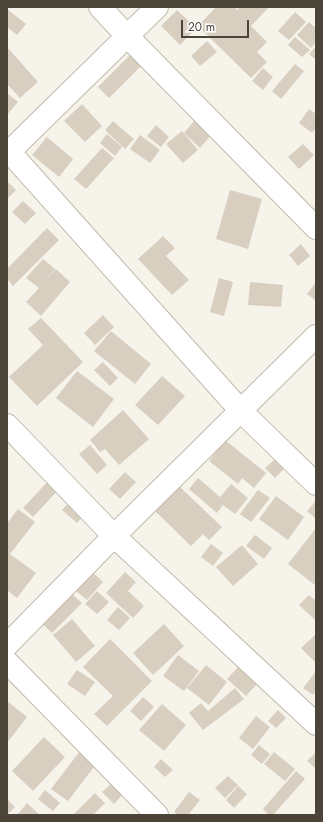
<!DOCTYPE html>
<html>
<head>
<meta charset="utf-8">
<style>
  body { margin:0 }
  #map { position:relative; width:323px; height:822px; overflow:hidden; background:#f6f3eb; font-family:Jost,sans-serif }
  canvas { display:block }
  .frame { position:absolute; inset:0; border:8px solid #4b4438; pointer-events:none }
  .scale { position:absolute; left:181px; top:20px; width:68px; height:18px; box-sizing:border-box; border:2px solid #4b4438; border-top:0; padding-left:5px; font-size:12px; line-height:14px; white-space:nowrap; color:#4b4438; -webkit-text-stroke:3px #fff; paint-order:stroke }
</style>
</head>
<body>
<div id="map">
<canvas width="323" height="822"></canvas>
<div class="frame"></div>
<div class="scale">20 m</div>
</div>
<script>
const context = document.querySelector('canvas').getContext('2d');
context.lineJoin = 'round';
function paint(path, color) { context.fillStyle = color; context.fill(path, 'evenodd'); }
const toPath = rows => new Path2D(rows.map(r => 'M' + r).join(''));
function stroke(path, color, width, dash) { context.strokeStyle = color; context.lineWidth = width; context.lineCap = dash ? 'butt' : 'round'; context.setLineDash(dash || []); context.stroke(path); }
paint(toPath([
  [216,7,235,7,237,10,240,7,269,7,251,26,267,42,257,52,267,62,251,78,198,26],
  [7,9,26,24,17,35,7,27],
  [177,10,196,28,180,45,161,26],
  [295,12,306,22,289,40,278,31],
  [309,22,316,28,316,42,311,48,297,35],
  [295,37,310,50,302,57,288,45],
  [207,41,217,52,200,66,191,56],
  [316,46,316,60,309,54],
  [7,47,38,82,20,98,7,84],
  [131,54,142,65,109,98,98,87],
  [295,64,304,71,281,99,272,91],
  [263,68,273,77,263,90,252,81],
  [7,93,18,102,7,115],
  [82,104,102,126,85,142,64,121],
  [309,109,316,114,316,128,312,133,299,123],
  [195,120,211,135,200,148,184,133],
  [113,121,134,139,125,149,105,130],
  [156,125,169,137,161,147,147,136],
  [182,131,198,150,183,163,166,144],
  [107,134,122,147,115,156,100,143],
  [140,135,160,150,150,163,130,149],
  [47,137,73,159,59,177,32,155],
  [303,144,314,155,299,169,288,157],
  [102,148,114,158,86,189,74,179],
  [7,181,16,190,7,199],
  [230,190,262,199,248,249,216,239],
  [23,201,36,213,25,224,12,212],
  [47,228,59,240,13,286,7,279,7,269],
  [163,236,175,248,166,256,189,280,172,295,138,259],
  [301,244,310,256,298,266,289,255],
  [43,259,55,269,45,280,56,269,70,282,41,316,26,302,39,288,26,278],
  [219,278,233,282,224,316,210,312],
  [250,282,283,285,281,307,248,305],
  [316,282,316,301,307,294],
  [103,315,114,327,95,345,84,333],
  [41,318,83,362,37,406,9,377,43,345,28,329],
  [111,331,151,364,135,384,94,351],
  [103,362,118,378,110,386,94,370],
  [77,371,114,399,93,427,56,398],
  [162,376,185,396,158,425,135,405],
  [123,410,149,439,119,465,105,449,100,452,90,440],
  [225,440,266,473,254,488,242,478,238,484,209,461],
  [90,445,107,465,97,474,79,454],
  [275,459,285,468,275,478,265,468],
  [125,472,136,482,120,499,109,489],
  [51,478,61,487,33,517,23,508],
  [198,478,220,497,231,484,248,498,235,514,223,505,217,513,189,489],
  [180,487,222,527,209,540,203,534,191,546,155,511],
  [258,490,270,498,251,522,240,514],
  [276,496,304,517,288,540,259,519],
  [74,497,89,510,77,523,62,510],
  [316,501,316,519,307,511],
  [18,509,35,522,10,554,36,573,17,598,7,590,7,521,8,522],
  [316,528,316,586,288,564],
  [255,535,272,548,264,559,246,546],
  [211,544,223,553,213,566,201,557],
  [242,545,258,564,233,586,216,567],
  [125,572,136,582,128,591,144,606,133,618,106,593],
  [93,573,103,582,87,600,76,591],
  [97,591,109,602,97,614,85,604],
  [72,594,82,603,52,633,35,617],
  [309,595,316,601,316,621,299,605],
  [118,607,130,618,119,630,107,620],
  [72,619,95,646,76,662,53,635],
  [164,624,184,646,153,675,133,653],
  [316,634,316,663,301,648],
  [110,639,152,681,107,726,94,714,113,696,83,667],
  [178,655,199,671,184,691,163,676],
  [206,665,227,682,209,705,187,688],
  [238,667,257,684,246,696,227,679],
  [77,670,95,682,85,696,67,684],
  [316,671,316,691,313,695,303,688],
  [235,688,244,699,203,730,189,713,201,703,208,711],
  [143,697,154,707,141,721,130,711],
  [7,701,27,717,7,743],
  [162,704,186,725,164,751,139,730],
  [278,710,286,718,276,728,268,721],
  [256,716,270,727,253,749,239,738],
  [44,737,65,757,33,791,12,771],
  [259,745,270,754,262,764,251,755],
  [80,751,97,763,68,801,51,789],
  [274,752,295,769,285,781,264,764],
  [316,752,316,769,307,761],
  [161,759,173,770,165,777,154,767],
  [296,771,305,779,273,815,269,815,263,809],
  [228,776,238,785,225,798,215,788],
  [112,783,123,794,114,804,102,792],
  [238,786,247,794,234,808,226,800],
  [45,790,60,803,53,811,38,799],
  [189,792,200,800,188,815,178,815,174,812],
  [95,793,105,803,93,815,73,815],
  [7,799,15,807,7,815],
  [27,803,40,815,17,815]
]), '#d8cfc0');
const minor = toPath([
  [100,7,127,36,316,228],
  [7,149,241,411,316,484],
  [7,154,157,7],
  [7,425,114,536,316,724],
  [7,645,114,536,316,336],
  [7,662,157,815]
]);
stroke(minor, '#c2bbad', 24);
stroke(minor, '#fff', 22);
</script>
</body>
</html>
